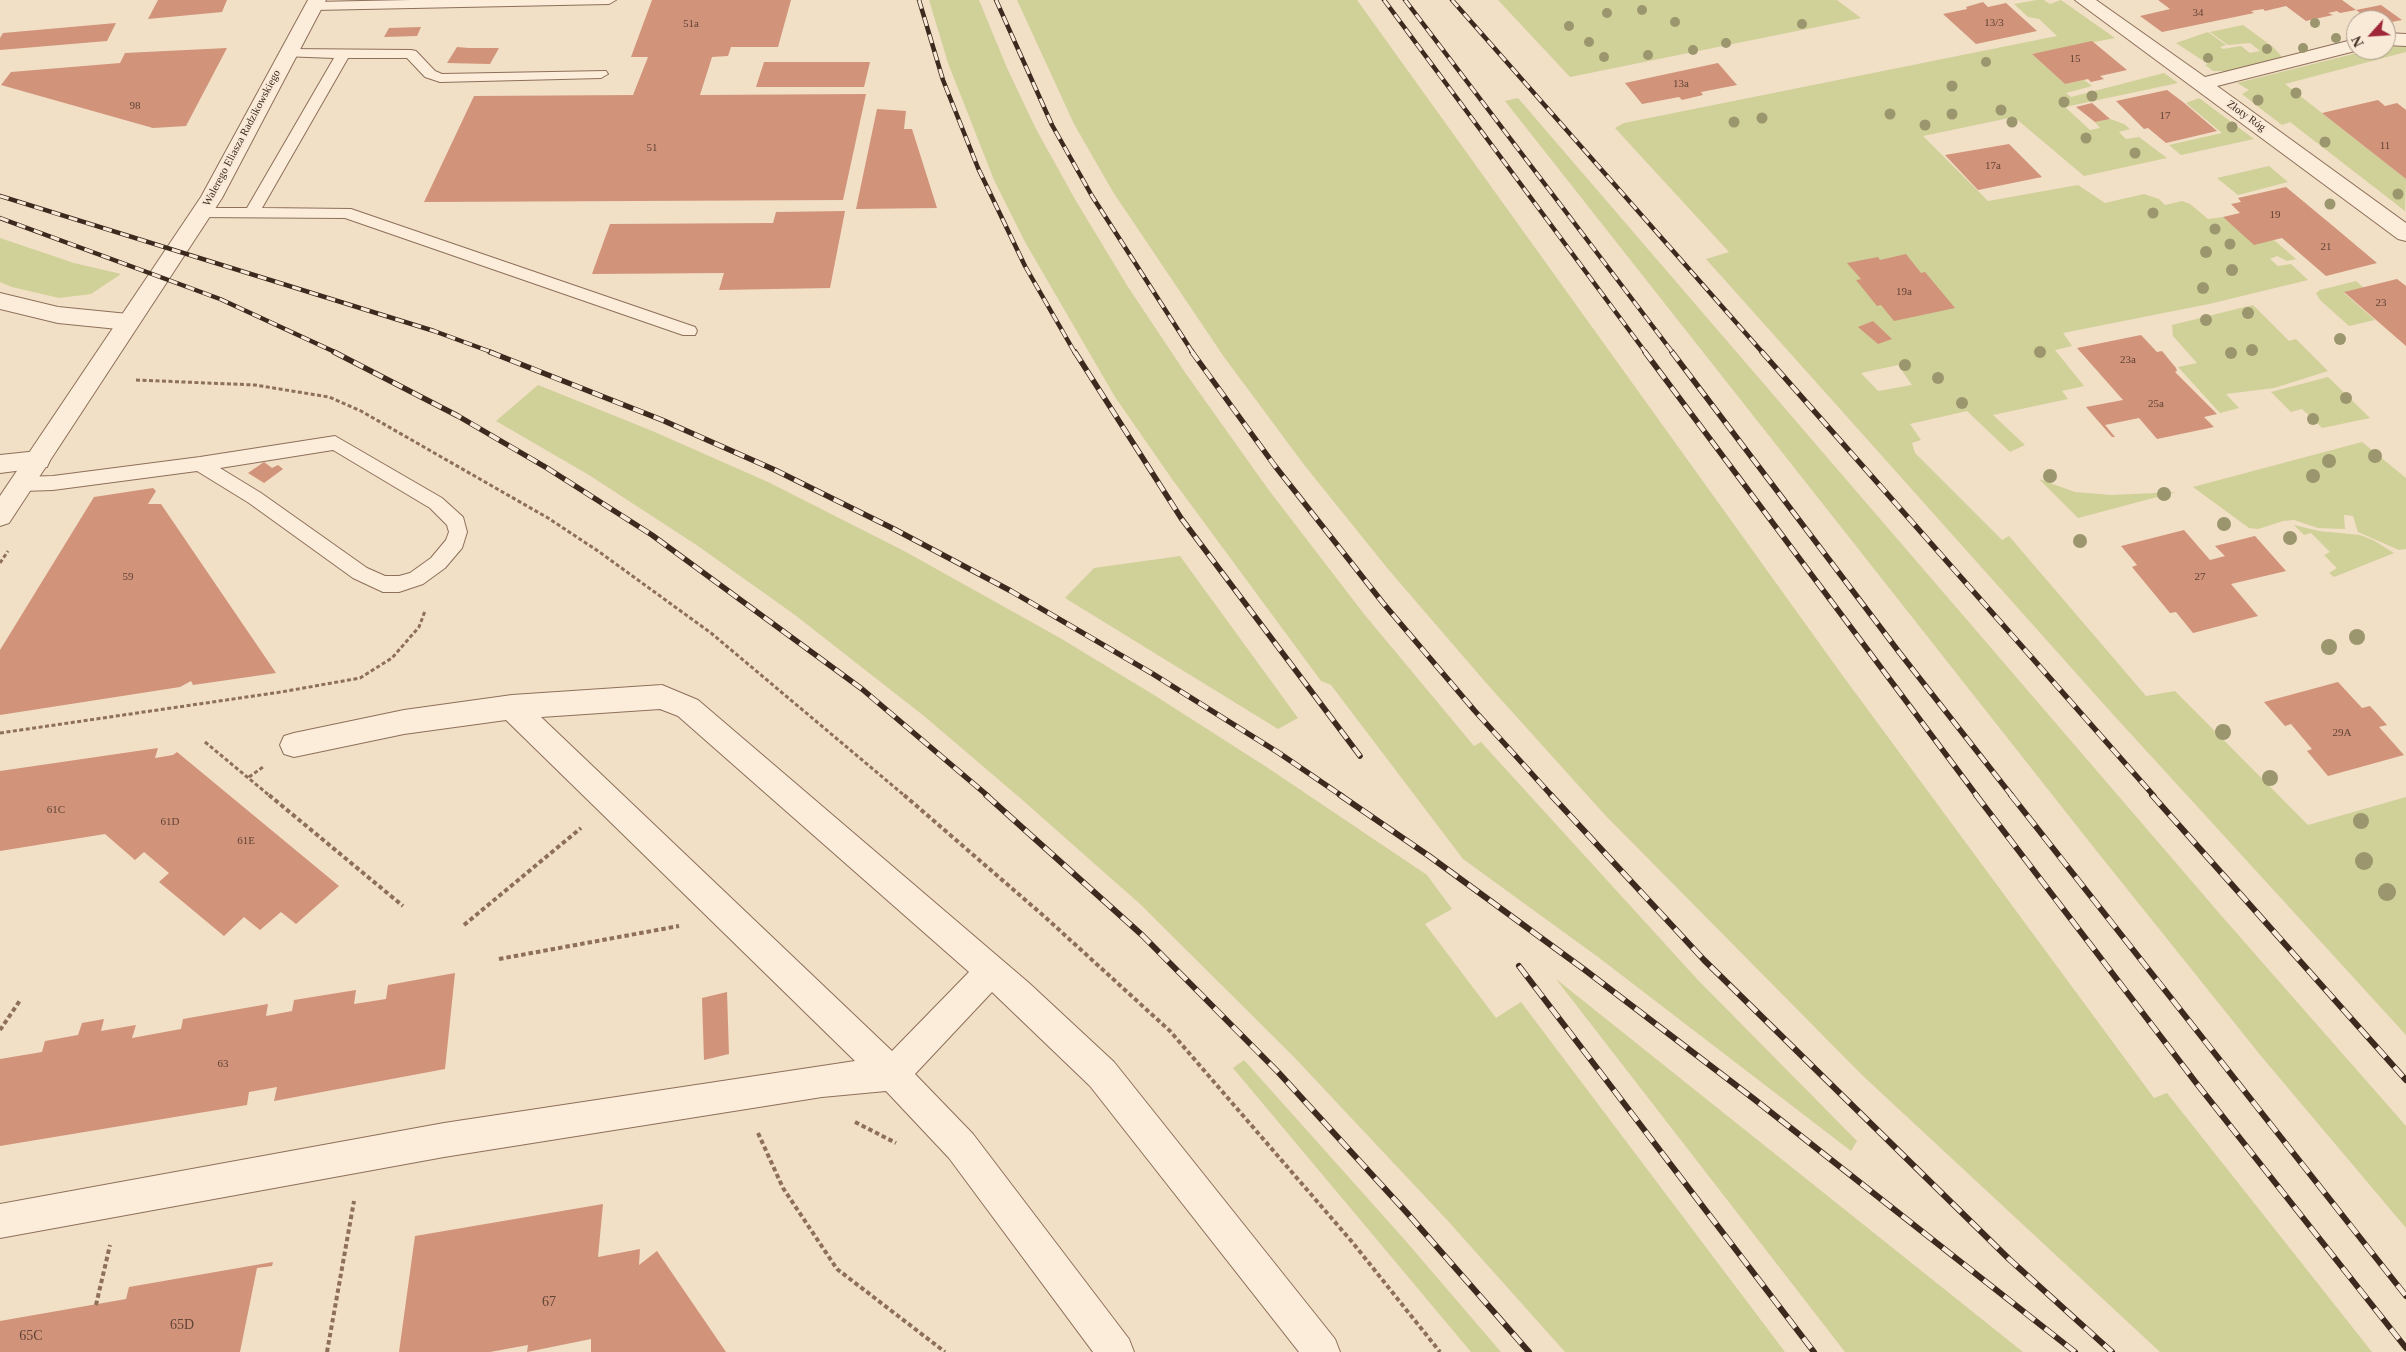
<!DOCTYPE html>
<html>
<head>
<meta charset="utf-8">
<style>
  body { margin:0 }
  #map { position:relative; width:2406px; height:1352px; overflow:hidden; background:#f1dfc6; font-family:Georgia,serif }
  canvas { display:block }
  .north { position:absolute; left:2346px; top:10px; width:50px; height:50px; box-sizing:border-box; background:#f8ead6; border:1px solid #ad9d8d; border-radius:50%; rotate:244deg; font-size:14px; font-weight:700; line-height:20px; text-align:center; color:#3d2a1f }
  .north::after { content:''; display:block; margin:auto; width:18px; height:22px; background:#a02737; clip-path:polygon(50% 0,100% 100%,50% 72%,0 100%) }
</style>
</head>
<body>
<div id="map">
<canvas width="2406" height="1352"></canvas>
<div class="north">N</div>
</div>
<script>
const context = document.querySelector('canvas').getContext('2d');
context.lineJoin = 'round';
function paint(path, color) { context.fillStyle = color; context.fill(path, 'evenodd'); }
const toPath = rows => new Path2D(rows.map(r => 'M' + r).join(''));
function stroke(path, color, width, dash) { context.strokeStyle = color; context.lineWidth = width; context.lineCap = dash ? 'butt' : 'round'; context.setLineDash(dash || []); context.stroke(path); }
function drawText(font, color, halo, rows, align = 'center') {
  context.font = font + ' Georgia,serif'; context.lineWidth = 5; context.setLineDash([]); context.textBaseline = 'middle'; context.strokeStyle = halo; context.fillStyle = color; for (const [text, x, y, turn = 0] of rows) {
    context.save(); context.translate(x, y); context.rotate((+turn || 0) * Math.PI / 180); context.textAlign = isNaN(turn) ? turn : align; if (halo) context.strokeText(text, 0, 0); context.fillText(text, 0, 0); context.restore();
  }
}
paint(toPath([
  [929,0,979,0,1007,68,1036,129,1076,201,1128,287,1184,371,1268,489,1364,614,1474,746,1481,742,1697,979,1857,1141,1851,1151,1598,957,1463,859,1331,685,1321,681,1172,479,1115,397,1025,242,994,180,948,63],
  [1017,0,1357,0,1840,672,2154,1098,2167,1093,2372,1352,2160,1352,1862,1075,1605,815,1487,684,1388,569,1305,466,1224,357,1113,192,1074,124],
  [1498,0,1837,0,1861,18,1570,77],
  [2037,0,2044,0,2050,4,2061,0,2115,38,2032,54,2065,84,2084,80,2092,86,2066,93,2071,97,2164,73,2178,83,2065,107,2090,130,2100,128,2095,122,2110,119,2124,124,2130,129,2119,132,2126,139,2139,137,2167,158,2084,176,2014,117,1923,136,1988,201,2078,185,2105,203,2144,194,2159,199,2165,205,2182,201,2190,204,2208,219,2223,217,2254,244,2274,240,2296,259,2287,261,2277,256,2270,259,2278,266,2291,264,2308,280,2209,304,2063,333,2072,346,2055,350,2084,386,2062,391,2068,399,1993,415,2025,445,2010,452,1967,411,1910,424,1921,440,1912,443,1915,453,2002,540,2009,536,2146,696,2175,691,2308,825,2406,797,2406,1035,2109,710,1706,259,1729,252,1615,128,1624,123,2057,36,2039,19,2028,17,2014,4],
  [1898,365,1912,385,1878,391,1861,373],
  [2243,25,2273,47,2282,57,2227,71,2213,71,2205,65,2208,64,2176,43,2208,32,2226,45,2220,47,2223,49,2241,46,2250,53,2260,51,2250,43,2228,45,2210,32],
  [2386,46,2406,47,2406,52,2285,84,2406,179,2405,211,2290,122,2282,125,2261,109,2242,94,2249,90,2237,83,2369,50,2386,50],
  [1518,98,2226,921,2406,1126,2406,1228,2261,1056,2095,849,1505,101],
  [2199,98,2254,139,2181,155,2169,145,2222,133,2186,103],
  [2269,166,2288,182,2238,195,2217,178],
  [0,238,74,263,121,274,91,294,59,298,12,287,0,282],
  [2356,281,2364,288,2344,293,2375,320,2349,326,2320,300,2316,293,2320,290],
  [2253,305,2289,341,2296,339,2328,371,2274,388,2226,394,2239,408,2220,413,2178,367,2197,363,2173,336,2172,325],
  [2328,377,2370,418,2322,428,2302,409,2291,412,2271,392],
  [538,385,650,430,768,482,906,552,1060,638,1154,695,1268,768,1427,875,1452,909,1425,924,1496,1018,1521,1002,1785,1352,1565,1352,1448,1221,1294,1057,1140,904,1019,797,924,716,795,615,698,546,589,475,496,421],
  [2362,442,2406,478,2406,549,2399,550,2358,532,2353,516,2344,515,2345,529,2318,528,2294,520,2283,521,2258,529,2249,528,2193,487],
  [2039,479,2075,492,2111,495,2176,492,2078,518],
  [2294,525,2319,531,2360,535,2373,540,2394,553,2334,577,2329,573,2337,568,2324,555,2330,552,2311,533,2304,535],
  [1180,556,1298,718,1278,729,1065,598,1094,568],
  [1556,979,2023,1352,1845,1352],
  [1244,1060,1404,1239,1501,1352,1471,1352,1233,1068]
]), '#d0d099');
paint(toPath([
  [158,0,227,0,222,12,148,19],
  [652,0,791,0,778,47,731,47,728,56,712,57,700,95,866,94,843,200,424,202,474,96,633,95,648,57,631,57],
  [2158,0,2342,0,2356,10,2340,13,2337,11,2328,13,2333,15,2306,21,2286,6,2265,11,2263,9,2251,11,2254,13,2162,32,2140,16,2170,9],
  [1983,2,1988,7,2006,3,2037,31,1976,44,1943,14,1967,9,1966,7],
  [2381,5,2402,20,2386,23,2386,20,2370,20,2356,10],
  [116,23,107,41,0,50,0,38,3,33],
  [421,27,417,36,384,37,389,28],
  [2092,41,2127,70,2100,76,2104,79,2091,82,2088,79,2065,84,2032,54],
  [457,47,469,48,499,48,490,64,447,63],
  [227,48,186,126,153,128,1,85,11,72,120,63,125,53],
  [764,62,870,62,864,87,756,87],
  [1718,63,1737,85,1701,92,1703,95,1682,100,1679,97,1642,104,1625,83],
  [2167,90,2183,102,2217,131,2166,143,2148,128,2144,129,2116,101],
  [2378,100,2385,106,2397,103,2406,110,2406,179,2322,113],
  [2092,103,2110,119,2095,122,2076,107],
  [877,109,906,111,904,129,912,129,937,208,856,209],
  [2009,144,2042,177,1978,190,1945,155],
  [2286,187,2333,226,2377,263,2326,276,2282,238,2254,245,2223,217,2240,213,2231,204,2241,202,2238,198],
  [845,211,830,288,719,290,724,273,592,274,610,224,773,223,776,212],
  [1906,254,1921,273,1925,272,1955,308,1894,321,1881,305,1877,306,1856,280,1861,279,1847,263,1878,257,1880,260],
  [2397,279,2406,286,2406,346,2344,292],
  [1873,321,1892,339,1878,344,1858,327],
  [2141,335,2157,352,2162,351,2176,368,2177,371,2175,372,2217,414,2204,417,2214,427,2157,439,2139,418,2105,425,2115,437,2112,437,2086,407,2123,400,2077,348],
  [264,462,272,468,278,465,283,469,264,483,248,473],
  [153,488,156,491,148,504,161,504,276,673,193,685,191,681,180,687,0,715,0,650,94,497],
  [2184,530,2210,560,2225,556,2215,546,2255,536,2286,571,2231,584,2258,616,2193,633,2176,612,2170,613,2132,567,2137,565,2121,546],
  [2338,682,2362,708,2370,706,2387,725,2379,727,2404,755,2328,776,2307,751,2312,749,2291,724,2285,726,2264,702],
  [158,748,155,758,173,755,177,752,339,886,296,924,281,912,260,930,244,917,224,936,159,882,169,873,144,852,135,860,105,834,0,851,0,771],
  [455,973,445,1069,274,1101,277,1087,249,1092,247,1105,0,1146,0,1059,42,1052,45,1041,78,1035,82,1023,104,1019,101,1031,136,1025,132,1038,181,1029,183,1019,268,1004,266,1016,292,1011,294,1000,356,990,354,1004,386,999,388,985],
  [727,992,729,1054,704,1060,702,998],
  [603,1204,598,1257,640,1249,639,1265,657,1251,726,1352,591,1352,591,1339,527,1352,528,1345,490,1352,399,1352,415,1236],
  [273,1262,272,1266,257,1268,240,1352,0,1352,0,1321,126,1299,129,1287]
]), '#d1937a');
const service = toPath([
  [411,0,616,0,609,4,314,10,307,6,314,2,411,0],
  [287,49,411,50,416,51,435,71,442,74,606,71,608,74,601,78,440,82,425,77,407,58,348,58,262,208,351,209,695,327,697,331,695,335,683,335,345,218,197,217,194,213,197,209,202,208,247,208,334,58,282,56,280,53,287,49],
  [335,436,442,498,463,517,467,532,462,548,445,568,423,584,399,592,383,592,353,578,249,503,197,471,53,490,22,491,16,489,13,484,16,479,22,477,53,476,200,457,335,436],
  [333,450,430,508,447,525,449,532,446,540,431,558,410,573,399,576,385,576,367,568,261,493,220,468,333,450]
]);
const minor = toPath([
  [2075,0,2096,0,2205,77,2356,39,2356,50,2359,50,2217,86,2406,223,2406,241,2398,239,2075,0],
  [2386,33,2406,34,2406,46,2386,45,2386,33],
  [0,293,58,307,128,314,136,316,139,322,136,328,128,330,58,323,0,309,0,293],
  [38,451,47,453,50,460,47,467,0,473,0,455,38,451],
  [662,685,698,700,1029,983,1114,1062,1335,1339,1340,1352,1299,1352,1090,1086,992,992,915,1074,973,1134,1129,1339,1134,1352,1093,1352,949,1158,886,1091,822,1097,444,1157,0,1238,0,1204,444,1123,855,1061,506,720,404,734,294,757,284,754,280,745,284,736,294,733,404,710,512,695,662,685],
  [660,709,678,716,969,972,892,1051,541,717,660,709]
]);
const tertiary = toPath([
  [308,0,326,0,222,198,9,523,0,526,0,496,201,197,308,0]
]);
stroke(service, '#8e6f5a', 2);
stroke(minor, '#8e6f5a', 2);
stroke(tertiary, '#8e6f5a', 2);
stroke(toPath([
  [136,380,255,385,329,397,361,411,548,518,598,551,711,633,905,796],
  [0,563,8,551],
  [0,733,281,692,360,678,392,658,419,627,425,611],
  [205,742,270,796],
  [249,777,263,767]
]), '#8e6f5a', 3, [4, 2.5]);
stroke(toPath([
  [269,795,403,906],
  [904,795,1045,917,1170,1031,1353,1243,1440,1352],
  [464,925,581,828],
  [499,959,679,926],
  [0,1030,21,999],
  [855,1122,896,1143],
  [758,1133,783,1188,837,1269,945,1352],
  [96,1305,110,1245],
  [327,1352,354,1201]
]), '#8e6f5a', 4, [4.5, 3]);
paint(service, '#fbedda');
paint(minor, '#fbedda');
paint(tertiary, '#fbedda');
const railFar2 = toPath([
  [919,0,943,80,978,168,1025,266,1075,353],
  [996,0,1052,125,1092,196,1193,353],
  [1384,0,1646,353],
  [1405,0,1673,353],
  [1452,0,1763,353],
  [0,196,434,331,494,353],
  [0,218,220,299,337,353]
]);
const railFar1 = toPath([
  [334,352,458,416,547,468,652,535,862,689,988,796],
  [490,352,662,420,775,470,894,529,1011,591,1153,674,1279,753,1342,796],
  [1075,352,1181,518,1360,756],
  [1192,352,1275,466,1383,603,1474,710,1552,796],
  [1645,352,1977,796],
  [1672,352,1899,652,2012,796],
  [1762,352,2154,796]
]);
const rail = toPath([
  [986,795,1142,935,1278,1072,1408,1214,1529,1352],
  [1340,795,1429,856,1585,970,1754,1099,2075,1352],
  [1551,795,1704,960,2009,1259,2112,1352],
  [1976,795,2197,1084,2406,1348],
  [2011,795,2406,1296],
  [2152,795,2406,1080],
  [1519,966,1814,1352]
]);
stroke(railFar2, '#3d2a1f', 4.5);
stroke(railFar1, '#3d2a1f', 5.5);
stroke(rail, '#3d2a1f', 6);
stroke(railFar2, '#f8ead6', 3, [9]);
stroke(railFar1, '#f8ead6', 4, [11]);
stroke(rail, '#f8ead6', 4.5, [13]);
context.fillStyle = '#9b966d';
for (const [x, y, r] of [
  [1642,10,5],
  [1607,13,5],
  [1675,22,5],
  [2315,23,5],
  [1802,24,5],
  [1569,26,5],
  [2336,38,5],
  [1589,42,5],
  [1726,43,5],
  [2303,48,5],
  [2267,49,5],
  [1693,50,5],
  [1648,55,5],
  [1604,57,5],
  [2208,58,5],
  [1986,62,5],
  [1952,86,5.5],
  [2296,93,5.5],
  [2092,96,5.5],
  [2258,100,5.5],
  [2064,102,5.5],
  [2001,110,5.5],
  [1890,114,5.5],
  [1952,114,5.5],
  [1762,118,5.5],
  [1734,122,5.5],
  [2012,122,5.5],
  [1925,125,5.5],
  [2232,127,5.5],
  [2086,138,5.5],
  [2325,142,5.5],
  [2135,153,5.5],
  [2398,194,5.5],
  [2330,204,5.5],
  [2153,213,5.5],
  [2215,229,5.5],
  [2230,244,5.5],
  [2206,252,6],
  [2232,270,6],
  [2203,288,6],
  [2248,313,6],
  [2206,320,6],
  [2340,339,6],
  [2252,350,6],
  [2040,352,6],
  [2231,353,6],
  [1905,365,6],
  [1938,378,6],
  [2346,398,6],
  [1962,403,6],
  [2313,419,6],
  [2375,456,7],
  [2329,461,7],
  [2050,476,7],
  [2313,476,7],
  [2164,494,7],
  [2224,524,7],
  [2290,538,7],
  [2080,541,7],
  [2357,637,8],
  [2329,647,8],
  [2223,732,8],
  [2270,778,8],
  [2361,821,8],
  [2364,861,9],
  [2387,892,9]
]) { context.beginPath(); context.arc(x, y, r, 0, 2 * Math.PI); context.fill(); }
drawText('11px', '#624436', null, [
  ["34",2198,13],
  ["13/3",1994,23],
  ["51a",691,24],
  ["15",2075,59],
  ["13a",1681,84],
  ["98",135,106],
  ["17",2165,116],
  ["11",2385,146],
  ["51",652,148],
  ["17a",1993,166],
  ["19",2275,215],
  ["21",2326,247],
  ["19a",1904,292],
  ["23",2381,303],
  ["23a",2128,360],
  ["25a",2156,404],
  ["59",128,577],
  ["27",2200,577],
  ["29A",2342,733],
  ["61C",56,810],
  ["61D",170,822],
  ["61E",246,841],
  ["63",223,1064]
]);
drawText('11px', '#3d2a1f', '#f8ead6', [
  ["Złoty Róg",2246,116,36],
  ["Walerego Eliasza Radzikowskiego",242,138,-62]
]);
drawText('14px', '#624436', null, [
  ["67",549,1302],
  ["65D",182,1325],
  ["65C",31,1336]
]);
</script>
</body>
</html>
